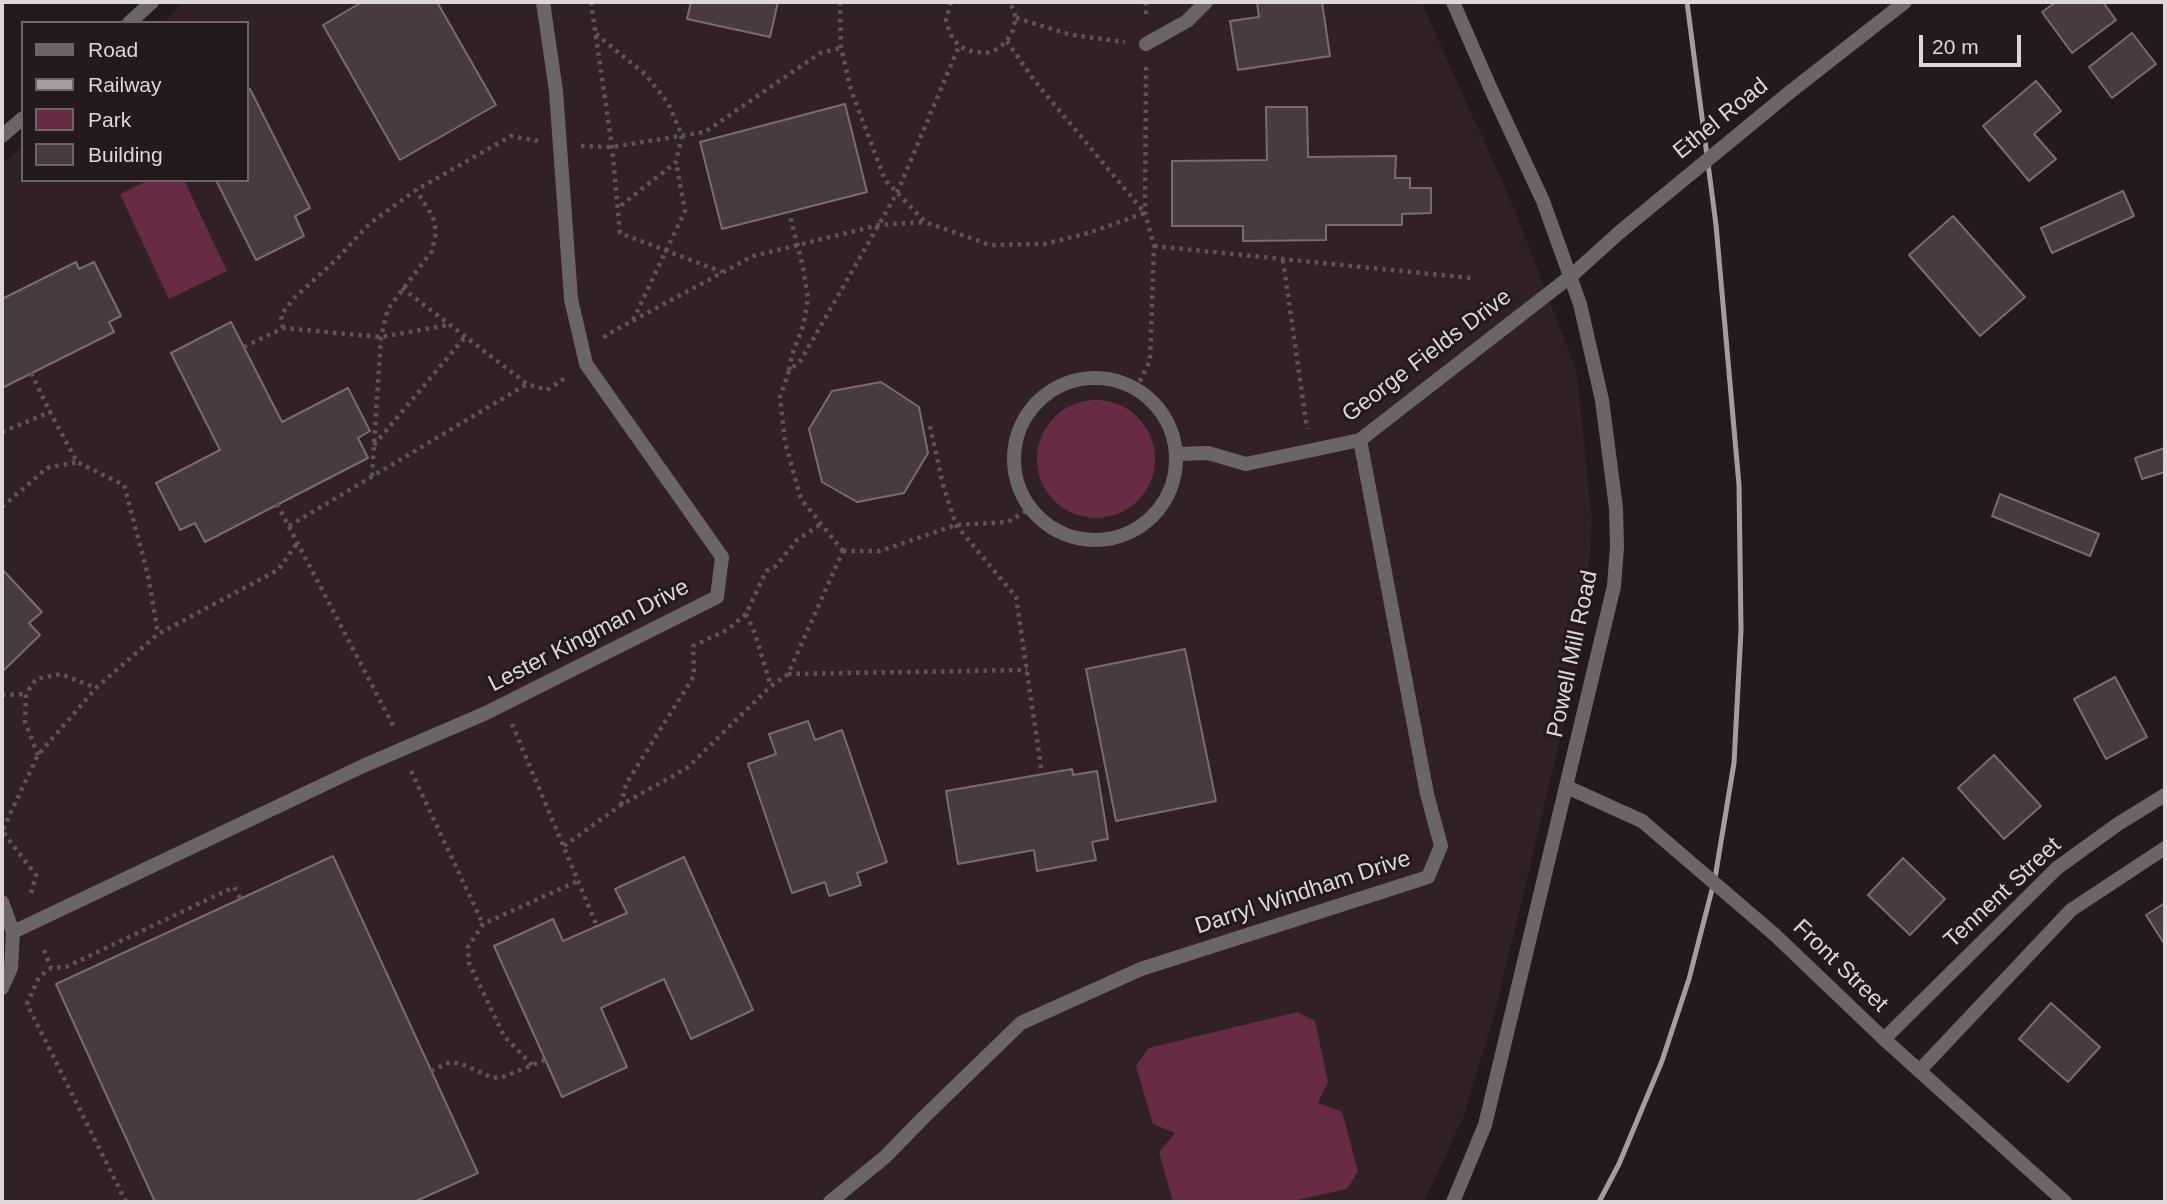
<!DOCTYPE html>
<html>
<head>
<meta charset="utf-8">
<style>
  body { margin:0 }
  #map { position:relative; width:2167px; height:1204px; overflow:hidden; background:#24191d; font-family:Arial,sans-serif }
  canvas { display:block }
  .frame { position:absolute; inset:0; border:4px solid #ded6d8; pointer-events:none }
  .legend { position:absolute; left:21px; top:21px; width:228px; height:161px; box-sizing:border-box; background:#24191d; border:2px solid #6e6568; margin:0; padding:9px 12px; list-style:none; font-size:21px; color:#ded6d8 }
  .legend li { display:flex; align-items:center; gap:14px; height:35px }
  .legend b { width:35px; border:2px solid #6e6568 }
  .scale { position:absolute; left:1919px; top:35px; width:102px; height:32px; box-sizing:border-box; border:4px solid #ded6d8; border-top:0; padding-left:9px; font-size:21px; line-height:24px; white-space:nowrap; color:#ded6d8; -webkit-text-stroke:5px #24191d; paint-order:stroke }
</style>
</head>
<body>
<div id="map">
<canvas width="2167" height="1204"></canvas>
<div class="frame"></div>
<ul class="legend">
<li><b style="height:9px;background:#6c6568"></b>Road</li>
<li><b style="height:9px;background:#a59c9e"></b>Railway</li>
<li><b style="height:19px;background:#672b46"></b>Park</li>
<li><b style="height:19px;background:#483b3f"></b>Building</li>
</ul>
<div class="scale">20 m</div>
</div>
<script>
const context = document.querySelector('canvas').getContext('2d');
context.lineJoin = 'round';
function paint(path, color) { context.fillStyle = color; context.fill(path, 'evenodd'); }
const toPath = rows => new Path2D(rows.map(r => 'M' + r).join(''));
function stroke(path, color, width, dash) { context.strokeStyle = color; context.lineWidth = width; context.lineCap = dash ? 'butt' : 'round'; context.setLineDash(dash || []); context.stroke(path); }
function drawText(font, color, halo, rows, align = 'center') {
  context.font = font + ' Arial,sans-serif'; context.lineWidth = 6; context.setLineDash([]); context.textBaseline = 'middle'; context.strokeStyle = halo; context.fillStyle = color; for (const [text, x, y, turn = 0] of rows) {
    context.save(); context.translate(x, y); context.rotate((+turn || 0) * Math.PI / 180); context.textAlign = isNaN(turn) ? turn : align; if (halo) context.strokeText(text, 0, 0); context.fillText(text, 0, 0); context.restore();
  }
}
paint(toPath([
  [185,2,1421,2,1512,203,1577,372,1592,521,1584,639,1495,1013,1463,1118,1424,1202,2,1202,2,164,23,146,23,180,247,180,247,23,162,23]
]), '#322027');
paint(toPath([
  [149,180,184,180,227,271,169,299,120,194],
  '1037 459a59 59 0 1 1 118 0a59 59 0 1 1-118 0Z',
  [1297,1012,1315,1021,1328,1082,1318,1103,1342,1112,1358,1171,1347,1189,1288,1202,1173,1202,1159,1152,1175,1133,1153,1124,1136,1066,1149,1048]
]), '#672b46');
const building = toPath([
  [362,2,437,2,496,105,400,160,323,25,362,2],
  [691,2,778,2,770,37,687,19,691,2],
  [1257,2,1322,2,1330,56,1238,70,1230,21,1259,17,1257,2],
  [2056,2,2103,2,2116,20,2072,53,2042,12,2056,2],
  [2132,33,2156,64,2112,98,2089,67,2132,33],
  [2036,81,2061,111,2034,134,2056,159,2029,181,1983,126,2036,81],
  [250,89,310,208,295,216,304,236,256,260,216,180,247,180,247,91,250,89],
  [845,104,867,192,722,229,700,142,845,104],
  [1266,107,1307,107,1308,157,1396,156,1395,178,1410,178,1410,188,1431,188,1431,213,1402,214,1402,225,1326,225,1326,240,1243,241,1243,226,1172,226,1172,161,1267,160,1266,107],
  [2123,191,2134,216,2052,253,2041,228,2123,191],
  [1953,216,2025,297,1980,336,1909,255,1953,216],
  [76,262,79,269,94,262,121,316,109,322,114,332,2,388,2,299,76,262],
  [231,322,282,422,348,388,370,431,358,438,368,458,205,542,195,523,180,530,156,483,220,450,171,353,231,322],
  [881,382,919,407,928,453,904,493,857,502,822,482,809,429,832,391,881,382],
  [2165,448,2165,472,2142,479,2135,458,2165,448],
  [2000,494,2099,534,2090,556,1992,516,2000,494],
  [2,569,42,612,29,623,40,635,2,672,2,569],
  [1185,649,1216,801,1116,821,1086,669,1185,649],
  [2115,677,2147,737,2106,759,2074,699,2115,677],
  [808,721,815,740,842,730,887,862,857,873,861,885,829,896,825,882,792,893,748,764,776,754,769,734,808,721],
  [1994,755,2041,806,2004,839,1958,788,1994,755],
  [1072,769,1073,775,1097,771,1108,839,1092,842,1096,860,1037,871,1034,850,958,864,946,791,1072,769],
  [333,856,478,1173,414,1202,155,1202,56,984,333,856],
  [684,857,753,1010,691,1039,664,979,601,1008,627,1067,562,1097,494,946,553,919,563,941,627,913,615,889,684,857],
  [1903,858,1945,899,1910,935,1868,895,1903,858],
  [2165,903,2165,945,2146,915,2165,903],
  [2051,1003,2100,1047,2068,1082,2019,1039,2051,1003]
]);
paint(building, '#483b3f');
stroke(building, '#796b70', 2);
stroke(toPath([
  [591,2,612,147,620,233,722,272],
  [840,2,841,48,851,90,885,180,925,222,990,245,1044,244,1088,233,1145,213],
  [951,2,946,20,950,34,959,46,973,52,986,53,997,49,1007,41,1013,30,1016,18,1010,2],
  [1146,2,1146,18],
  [1016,18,1072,35,1125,42],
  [596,34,646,75,668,103,682,135,676,162,619,207],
  [1007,41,1033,79,1144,212],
  [581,146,612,147,705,132,820,53,841,48],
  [1154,246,1471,278],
  [1283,260,1307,429],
  [402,288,527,384,547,390,568,376],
  [633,320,685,211,676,162],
  [283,328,281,315,293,299,338,258,369,224,416,190,511,136,538,141],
  [604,338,606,335,753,256,879,225,925,222],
  [244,347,283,328,381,337,448,325],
  [789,370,792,355,803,326,808,299,803,267,789,212],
  [31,373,50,412],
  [1136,389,1150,361,1154,246,1145,213,1146,66],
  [930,426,943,485,956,525,1016,597,1042,774],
  [2,432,50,412,77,462,124,485,148,575,158,634],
  [374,445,465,337],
  [372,476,381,337,388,309,432,251,436,232,433,217,416,190],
  [277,504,394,727],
  [2,507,47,468,77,462],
  [289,526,527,384],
  [843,551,801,499,785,442,780,397,789,371,801,360,897,193,959,46],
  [843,551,880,551,956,525,1008,522,1031,508],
  [746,614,754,631,771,686],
  [788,674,1027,670],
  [2,695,26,694],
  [512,724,597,926],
  [38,755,25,722,26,694,36,679,61,674,96,688],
  [411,771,483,924],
  [621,805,626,784,694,676,693,646,727,630,746,614,766,571,776,566,797,540,821,524],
  [564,846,621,805,687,768,771,686,788,674,843,551],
  [31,893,36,875,2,831,38,755,96,688,158,634,278,570,298,542],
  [44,950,51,968],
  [532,1065,504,1036,469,963,468,947,483,924,578,881],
  [431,1071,450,1062,462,1064,493,1078,503,1077,545,1060],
  [126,1202,27,1004,39,977,51,968,66,967,234,887,240,898]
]), '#5e5458', 4.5, [3.5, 5]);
stroke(toPath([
  [1146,44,1187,21,1206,2],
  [830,1202,885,1157,923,1118,1021,1023,1141,969,1428,877,1441,846,1427,794,1360,440]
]), '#6c6568', 14);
stroke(toPath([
  [129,23,152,2],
  [1790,92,1905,2],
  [2,136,23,118],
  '1014 459a81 81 0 1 1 162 0a81 81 0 1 1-162 0Z',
  [1177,454,1208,453,1246,464,1360,440,1571,276,1621,231],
  [1567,787,1642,821],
  [2,902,13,932,11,968,2,988],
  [13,932,363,766,486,713,717,597,722,557,586,364,571,299,556,91,543,2],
  [1775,935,1884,1039,2065,1202],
  [1884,1039,2057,868,2118,824,2165,795],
  [1919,1071,2071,910,2165,848]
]), '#6c6568', 14);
stroke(toPath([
  [1453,2,1490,87,1543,201,1580,304,1602,400,1616,508,1617,547,1614,586,1485,1125,1453,1202]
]), '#6c6568', 14);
stroke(toPath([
  [1599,1202,1619,1164,1662,1061,1689,979,1715,878,1734,763,1741,630,1739,485,1716,225,1687,2]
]), '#a59c9e', 5);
stroke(toPath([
  [1621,231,1790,92],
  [1642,821,1775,935]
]), '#6c6568', 14);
drawText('23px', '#ded6d8', '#24191d', [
  ["Ethel Road",1721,119,-39],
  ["George Fields Drive",1427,356,-37],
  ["Lester Kingman Drive",589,636,-27],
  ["Powell Mill Road",1573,654,-78],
  ["Darryl Windham Drive",1303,893,-18],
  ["Tennent Street",2003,893,-43],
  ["Front Street",1840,966,44]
]);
</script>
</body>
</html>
